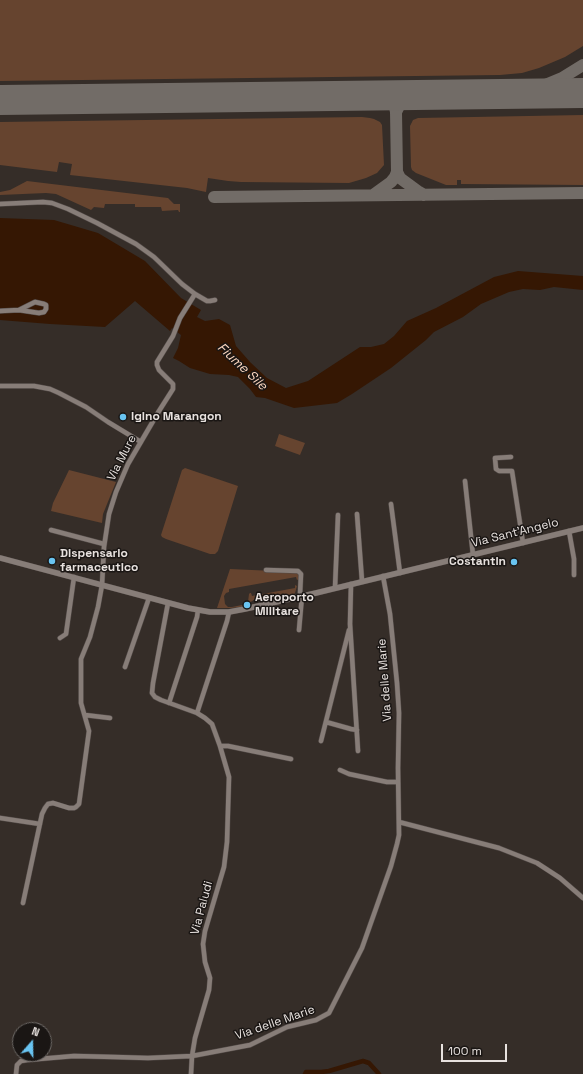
<!DOCTYPE html>
<html>
<head>
<meta charset="utf-8">
<style>
  body { margin:0 }
  #map { position:relative; width:583px; height:1074px; overflow:hidden; background:#352d28; font-family:"Space Grotesk",sans-serif }
  canvas { display:block }
  .north { position:absolute; left:12px; top:1022px; width:40px; height:40px; box-sizing:border-box; background:#1a1614; border:1px solid #6c6865; border-radius:50%; rotate:20deg; font-size:11px; font-weight:700; line-height:16px; text-align:center; color:#e8e2df }
  .north::after { content:''; display:block; margin:auto; width:14px; height:18px; background:#69c4f1; clip-path:polygon(50% 0,100% 100%,50% 72%,0 100%) }
  .scale { position:absolute; left:441px; top:1044px; width:66px; height:18px; box-sizing:border-box; border:2px solid #e8e2df; border-top:0; padding-left:5px; font-size:12px; line-height:14px; white-space:nowrap; color:#e8e2df; -webkit-text-stroke:3px #1a1614; paint-order:stroke }
</style>
</head>
<body>
<div id="map">
<canvas width="583" height="1074"></canvas>
<div class="north">N</div>
<div class="scale">100 m</div>
</div>
<script>
const context = document.querySelector('canvas').getContext('2d');
context.lineJoin = 'round';
function paint(path, color) { context.fillStyle = color; context.fill(path, 'evenodd'); }
const toPath = rows => new Path2D(rows.map(r => 'M' + r).join(''));
function stroke(path, color, width, dash) { context.strokeStyle = color; context.lineWidth = width; context.lineCap = dash ? 'butt' : 'round'; context.setLineDash(dash || []); context.stroke(path); }
function drawText(font, color, halo, rows, align = 'center') {
  context.font = font + ' "Space Grotesk",sans-serif'; context.lineWidth = 3; context.setLineDash([]); context.textBaseline = 'middle'; context.strokeStyle = halo; context.fillStyle = color; for (const [text, x, y, turn = 0] of rows) {
    context.save(); context.translate(x, y); context.rotate((+turn || 0) * Math.PI / 180); context.textAlign = isNaN(turn) ? turn : align; if (halo) context.strokeText(text, 0, 0); context.fillText(text, 0, 0); context.restore();
  }
}
paint(toPath([
  [0,0,583,0,583,46,565,57,539,68,522,73,500,75,0,81],
  [583,115,583,185,461,184,461,180,457,180,457,185,446,185,416,173,412,170,411,167,410,126,413,120,418,118],
  [362,117,370,118,374,119,380,122,382,125,384,165,377,173,366,178,349,183,241,182,228,181,208,178,206,192,187,188,70,175,72,164,59,162,57,172,0,165,0,122],
  [27,181,168,198,174,204,180,204,180,212,179,212,178,210,162,211,161,207,135,207,135,204,105,204,104,208,94,207,91,210,56,194,46,193,0,195,0,192,10,190],
  [279,434,305,443,300,455,275,446],
  [185,468,238,486,218,551,215,554,210,554,166,539,162,537,161,535,182,470],
  [69,470,116,482,103,514,102,523,51,511,53,503],
  [230,569,296,572,299,574,299,579,297,580,296,577,229,589,229,592,226,593,224,596,225,604,228,607,232,607,247,604,248,602,249,594,250,593,251,593,252,596,295,588,295,585,297,586,295,593,293,595,281,597,269,595,259,597,242,607,230,608,217,608]
]), '#66442f');
paint(toPath([
  [0,218,54,220,98,233,145,261,181,298,201,310,197,317,205,321,219,319,230,325,236,346,250,362,267,378,286,388,308,381,360,347,371,347,384,344,394,336,407,321,436,308,494,277,518,271,583,276,583,290,554,287,540,290,523,289,509,292,481,304,463,317,434,332,426,340,391,368,352,394,337,403,294,408,265,398,256,397,250,389,238,377,229,375,210,374,190,368,179,361,173,358,178,348,181,335,172,328,170,331,135,301,105,327,50,324,0,320]
]), '#351703');
stroke(toPath([
  [305,1074,306,1072,321,1072,329,1071,363,1061,369,1063,379,1074]
]), '#351703', 4.5);
stroke(toPath([
  [500,94,523,92,538,88,562,78,583,65],
  [396,112,401,102,410,95],
  [397,172,400,178,404,181,419,192,424,195],
  [373,195,391,182,395,177,397,172,396,112,395,107,391,103,380,96],
  [214,197,583,193]
]), '#726c67', 12);
stroke(toPath([
  [0,100,583,93]
]), '#726c67', 30);
const minor = toPath([
  [0,204,43,202,52,203,68,209,97,223,136,244,154,257,182,284,195,294,207,301,210,301,215,300],
  [0,311,19,310,39,313,44,312,46,309,46,305,44,304,35,302,19,310],
  [0,386,34,386,50,389,59,393,86,407,108,422,141,442],
  [511,457,495,458,496,469,499,471,512,471,523,543],
  [465,481,473,555],
  [391,504,400,573],
  [357,514,362,581],
  [51,530,104,544],
  [569,531,574,559,574,575],
  [266,570,298,571,301,574,300,594,302,596,299,630],
  [351,584,350,624,358,751],
  [335,588,338,515],
  [168,603,153,683,152,693,155,697,161,700,197,713,205,718,212,724,220,746,229,777,227,842,224,867,205,931,203,944,205,962,210,978,209,990,195,1038,192,1056,191,1074],
  [60,638,66,634,74,577],
  [125,667,149,598],
  [169,703,197,617,198,610],
  [197,713,227,621,229,612],
  [85,715,110,718],
  [326,722,351,729,357,730],
  [321,741,349,630],
  [220,746,228,746,291,759],
  [340,770,349,774,387,782,398,782],
  [0,818,40,824],
  [399,822,499,848,537,863,560,878,583,898],
  [23,903,42,814,45,808,48,804,53,803,69,808,74,808,76,807,79,804,89,731,81,703,81,659,90,637,98,607,102,585,104,547,109,514,116,492,128,464,159,411,173,389,173,384,159,370,157,365,157,362,173,336,180,318,195,294],
  [16,1074,17,1065,21,1061,27,1060,74,1056,114,1057,148,1058,192,1056,250,1045,287,1027,316,1020,329,1013,362,948,391,866,397,844,399,835,398,768,399,713,397,683,390,614,383,576]
]);
const tertiary = toPath([
  [0,558,188,608,210,612,229,612,245,609,316,593,583,528]
]);
stroke(minor, '#524a47', 5.5);
stroke(tertiary, '#524a47', 6);
stroke(minor, '#877d78', 4.5);
stroke(tertiary, '#877d78', 5.5);
for (const [x, y, r, color] of [
  [123,417,4,"#69c4f1"],
  [52,561,4,"#69c4f1"],
  [514,562,4,"#69c4f1"],
  [247,605,4,"#69c4f1"]
]) { const dot = new Path2D(); dot.arc(x, y, r, 0, 2 * Math.PI); context.fillStyle = color; context.fill(dot); stroke(dot, '#1a1614', 1.5); }
drawText('bold 12px', '#e8e2df', '#1a1614', [
  ["Igino Marangon",131,417],
  ["Dispensario",60,554],
  ["farmaceutico",60,568],
  ["Costantin",506,562,"right"],
  ["Aeroporto",255,598],
  ["Militare",255,612]
], 'left');
drawText('12px', '#e8e2df', '#1a1614', [
  ["Via Mure",122,458,-63],
  ["Via Sant'Angelo",515,533,-14],
  ["Via delle Marie",385,680,-94],
  ["Via Paludi",202,908,-75],
  ["Via delle Marie",275,1023,-19]
]);
drawText('italic 13px', '#fbd5be', '#1a1614', [
  ["Fiume Sile",242,367,43]
]);
</script>
</body>
</html>
